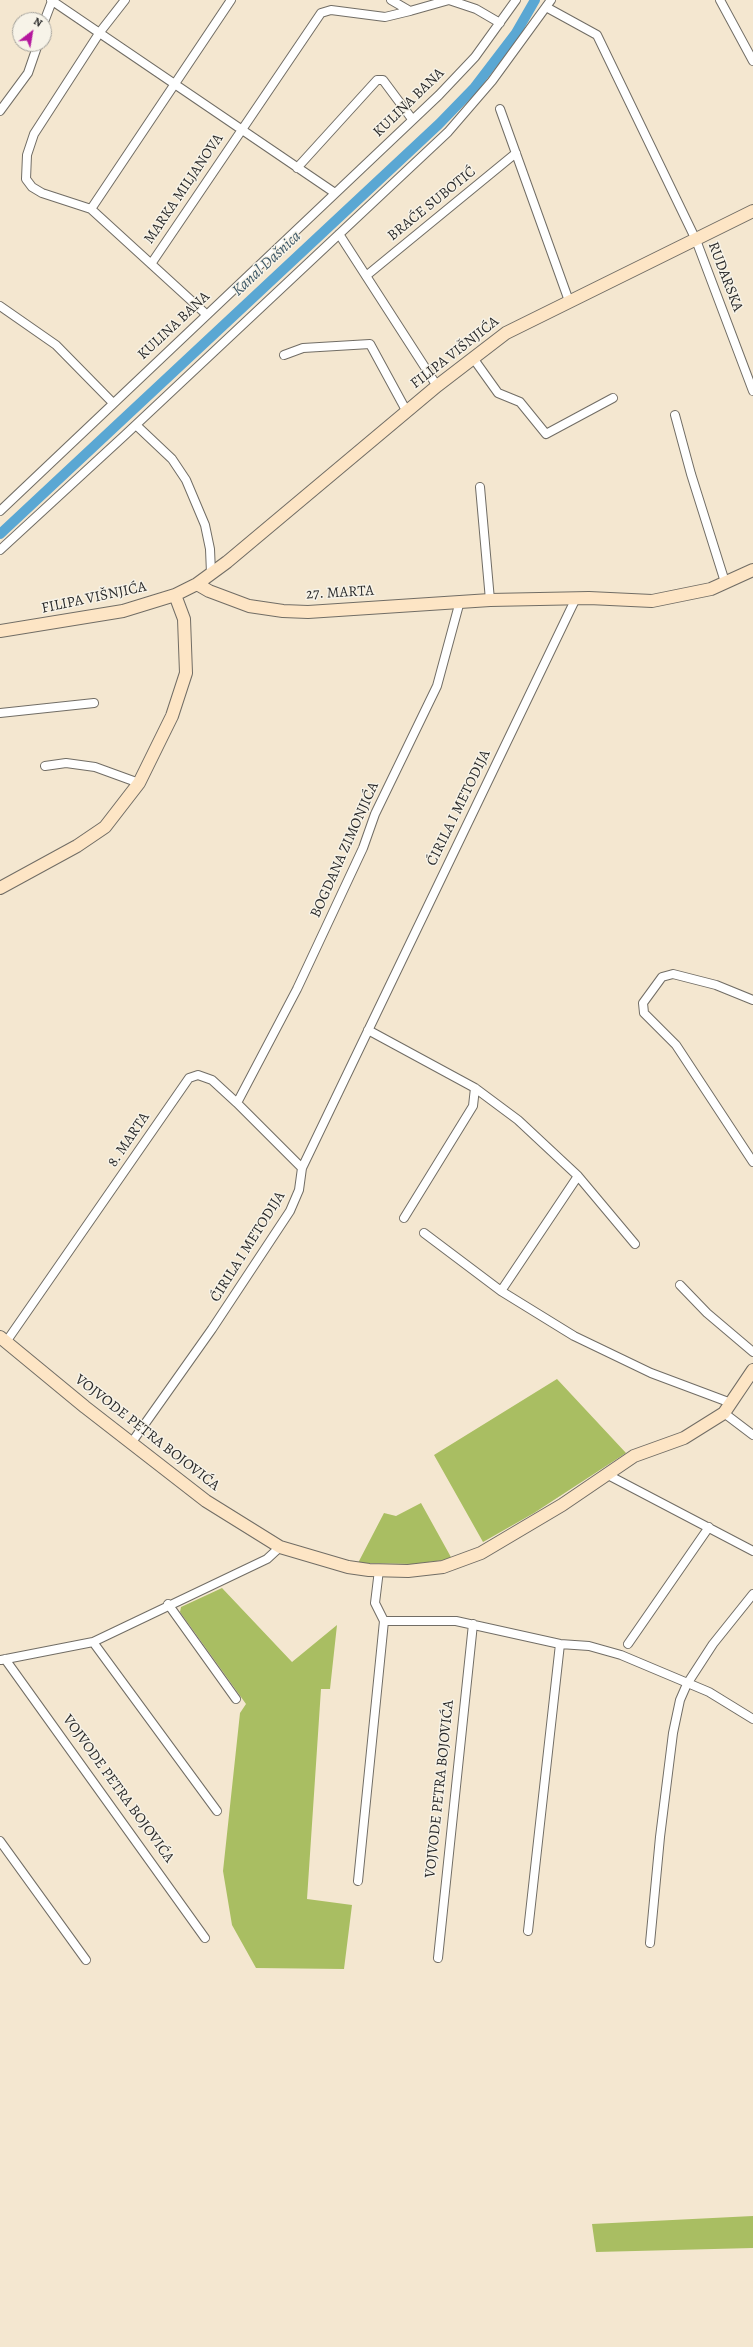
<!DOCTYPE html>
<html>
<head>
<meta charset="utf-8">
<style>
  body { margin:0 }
  #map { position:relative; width:753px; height:2347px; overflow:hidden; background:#f4e7d0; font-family:Alegreya,serif }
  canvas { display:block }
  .north { position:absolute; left:12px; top:12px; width:40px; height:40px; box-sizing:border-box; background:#f7f3e8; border:1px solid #a5a39c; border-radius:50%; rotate:31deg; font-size:11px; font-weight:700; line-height:16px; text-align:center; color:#2b2b2b }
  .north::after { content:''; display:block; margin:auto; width:14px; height:18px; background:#b5179e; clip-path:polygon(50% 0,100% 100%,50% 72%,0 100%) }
</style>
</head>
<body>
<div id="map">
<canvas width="753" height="2347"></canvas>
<div class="north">N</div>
</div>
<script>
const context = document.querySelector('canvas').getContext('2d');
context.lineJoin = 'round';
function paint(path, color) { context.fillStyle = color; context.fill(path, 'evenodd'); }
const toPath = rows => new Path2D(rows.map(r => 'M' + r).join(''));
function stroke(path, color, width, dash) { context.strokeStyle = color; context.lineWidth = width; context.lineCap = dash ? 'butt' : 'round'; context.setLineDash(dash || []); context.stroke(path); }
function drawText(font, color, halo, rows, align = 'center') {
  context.font = font + ' Alegreya,serif'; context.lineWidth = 3; context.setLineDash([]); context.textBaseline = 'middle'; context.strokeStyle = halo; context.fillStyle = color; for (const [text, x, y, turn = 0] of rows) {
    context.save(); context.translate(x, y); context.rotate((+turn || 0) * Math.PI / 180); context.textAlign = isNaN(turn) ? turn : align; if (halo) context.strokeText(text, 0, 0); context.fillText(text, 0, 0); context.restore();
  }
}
paint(toPath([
  [557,1379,626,1453,534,1513,483,1542,434,1455],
  [421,1503,452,1559,413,1564,358,1563,384,1513,396,1516],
  [222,1588,292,1662,337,1625,330,1689,321,1689,307,1899,352,1905,344,1969,256,1968,232,1925,223,1871,240,1713,246,1704,180,1612,181,1607],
  [753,2216,753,2248,596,2252,592,2224]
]), '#a9be62');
stroke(toPath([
  [0,534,439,124,474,88,516,33,535,0]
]), '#5aa7d3', 10);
const street = toPath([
  [51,0,335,193],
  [125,0,100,32,34,134,27,155,26,179,32,187,42,193,91,209,207,315],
  [391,0,410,11,449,0,476,9,500,23],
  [720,0,753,61],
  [546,7,597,35,696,240,753,391],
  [44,22,52,1],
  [500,109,569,301],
  [0,111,28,73,38,44],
  [297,168,377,80,383,80,412,119],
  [91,209,231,0],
  [339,234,437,386],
  [151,264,321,13,331,10,385,17,410,11],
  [366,276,516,153],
  [0,306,56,345,113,403],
  [284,355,303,348,370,344,407,412],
  [473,358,498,393,520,402,546,434,613,398],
  [675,415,691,474,725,582],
  [136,425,172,459,186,480,205,525,210,549,211,573],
  [480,487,490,600],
  [0,511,439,95,475,57,516,0],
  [0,550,125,435,448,132,492,81,551,0],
  [0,713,94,703],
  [45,766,66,763,95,767,139,783],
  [753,1000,716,985,673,974,662,977,643,1003,644,1013,676,1045,753,1162],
  [368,1030,475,1088,518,1120,578,1176,635,1244],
  [237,1103,297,989,363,848,375,814,437,686,460,601],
  [404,1218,473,1106,475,1088],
  [424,1233,501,1291,574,1336,651,1373,731,1403],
  [680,1285,707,1313,753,1352],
  [501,1291,578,1176],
  [6,1342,189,1078,198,1075,212,1080,237,1103,302,1168],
  [724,1413,753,1435],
  [132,1442,212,1329,290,1211,299,1190,302,1168,576,598],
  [608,1475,753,1551],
  [379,1570,375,1603,384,1621,456,1621,560,1644,589,1646,621,1655,709,1692,753,1719],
  [168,1604,236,1699],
  [93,1642,217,1811],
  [628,1644,709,1527],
  [5,1659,205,1938],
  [1,1660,93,1642,267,1559,280,1547],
  [0,1841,86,1960],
  [358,1881,384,1621],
  [528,1931,560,1644],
  [650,1943,660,1837,673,1733,680,1700,687,1684,713,1644,753,1594],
  [438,1958,473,1624]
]);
const secondary = toPath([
  [197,584,209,591,249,606,283,611,308,612,490,600,589,598,652,601,711,589,753,570],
  [0,631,123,611,175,595,197,584,227,562,437,386,506,333,753,211],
  [0,888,77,846,105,827,139,783,172,716,186,673,184,619,175,595],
  [0,1337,85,1407,206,1501,280,1547,348,1567,369,1570,408,1571,443,1567,481,1553,562,1505,634,1456,684,1438,724,1413,753,1370]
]);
stroke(street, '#716d65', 10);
stroke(secondary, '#716d65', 14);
stroke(street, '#fff', 8);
stroke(secondary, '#fde5c5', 12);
drawText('15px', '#2b2b2b', '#f7f3e8', [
  ["KULINA BANA",409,103,-44],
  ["MARKA MILJANOVA",184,189,-56],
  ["BRAĆE SUBOTIĆ",432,204,-39],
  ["RUDARSKA",725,277,69],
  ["KULINA BANA",174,326,-43],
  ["FILIPA VIŠNJIĆA",455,353,-38],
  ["27. MARTA",340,593,-3],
  ["FILIPA VIŠNJIĆA",94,598,-12],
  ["ĆIRILA I METODIJA",459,808,-64],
  ["BOGDANA ZIMONJIĆA",345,850,-66],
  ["8. MARTA",129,1140,-56],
  ["ĆIRILA I METODIJA",248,1247,-58],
  ["VOJVODE PETRA BOJOVIĆA",147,1433,38],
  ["VOJVODE PETRA BOJOVIĆA",118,1789,54],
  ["VOJVODE PETRA BOJOVIĆA",440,1789,-84]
]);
drawText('italic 16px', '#3b5666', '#f7f3e8', [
  ["Kanal Dašnica",267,264,-43]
]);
</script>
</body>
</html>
